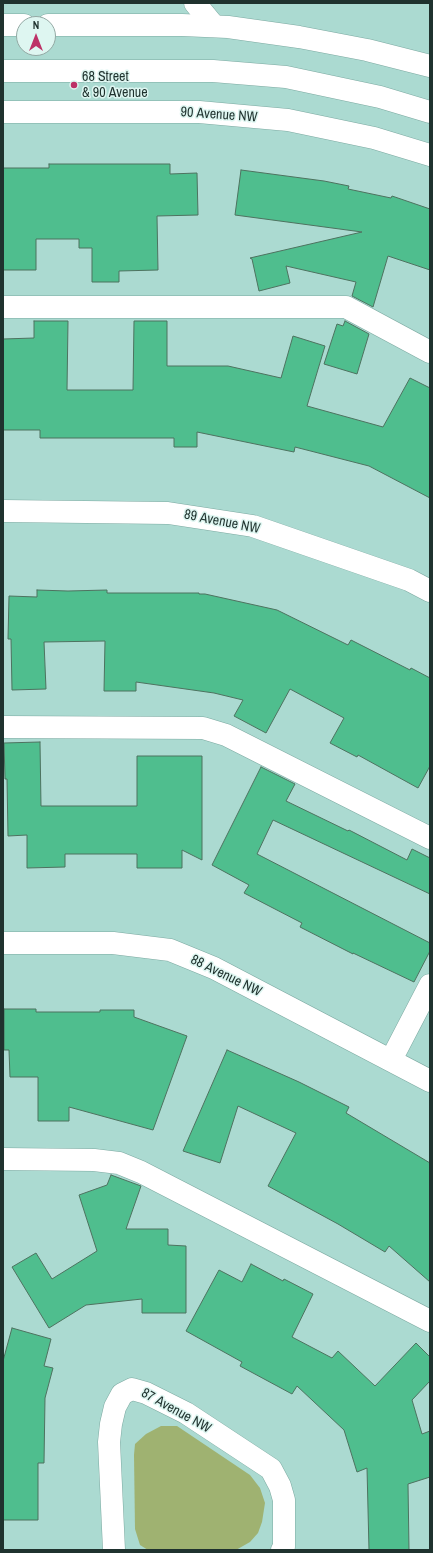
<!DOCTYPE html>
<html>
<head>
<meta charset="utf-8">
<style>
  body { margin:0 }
  #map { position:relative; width:433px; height:1553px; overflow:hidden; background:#abdad1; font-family:"Archivo Narrow",sans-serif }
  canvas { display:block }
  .frame { position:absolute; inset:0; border:4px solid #1f322e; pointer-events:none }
  .north { position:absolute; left:16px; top:16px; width:40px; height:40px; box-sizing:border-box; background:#def6f1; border:1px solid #92a8a3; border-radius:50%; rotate:0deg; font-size:11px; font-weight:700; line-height:16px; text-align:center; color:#1f322e }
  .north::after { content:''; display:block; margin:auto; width:14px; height:18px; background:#bd3167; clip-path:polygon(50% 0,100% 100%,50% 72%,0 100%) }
</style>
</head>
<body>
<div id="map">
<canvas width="433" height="1553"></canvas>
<div class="frame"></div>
<div class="north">N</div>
</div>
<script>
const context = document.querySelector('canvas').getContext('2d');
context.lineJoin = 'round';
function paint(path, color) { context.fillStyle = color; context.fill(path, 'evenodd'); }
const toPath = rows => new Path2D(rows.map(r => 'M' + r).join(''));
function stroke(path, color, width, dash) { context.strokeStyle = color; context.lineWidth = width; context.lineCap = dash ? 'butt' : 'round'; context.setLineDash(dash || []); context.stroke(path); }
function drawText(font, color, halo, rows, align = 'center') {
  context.font = font + ' "Archivo Narrow",sans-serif'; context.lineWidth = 3; context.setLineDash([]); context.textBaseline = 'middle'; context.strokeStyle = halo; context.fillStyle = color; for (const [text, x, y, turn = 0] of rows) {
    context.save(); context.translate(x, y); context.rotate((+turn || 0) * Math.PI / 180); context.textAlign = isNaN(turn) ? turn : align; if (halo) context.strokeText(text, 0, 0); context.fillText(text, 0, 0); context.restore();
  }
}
paint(toPath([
  [161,1426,177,1426,250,1475,260,1488,265,1503,262,1522,258,1533,250,1542,236,1550,148,1550,140,1545,135,1529,134,1455,135,1444,146,1434]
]), '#9fb271');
const building = toPath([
  [49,164,170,164,170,174,197,173,198,215,157,216,158,270,119,271,119,282,92,282,92,248,79,248,79,239,36,239,36,270,3,270,3,168,49,168,49,164],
  [241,170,324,181,349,186,348,189,391,198,392,196,430,209,430,270,388,256,373,307,352,296,356,282,286,266,290,283,259,291,252,259,250,258,362,232,235,215,241,170],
  [34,321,68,321,67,390,133,390,134,321,167,321,167,366,228,366,281,378,293,336,325,346,307,406,383,427,410,378,430,388,430,498,369,466,295,447,294,452,197,432,197,447,174,447,174,438,40,438,40,430,3,430,3,339,34,338,34,321],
  [345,321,369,334,357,374,324,364,337,324,343,326,345,321],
  [37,590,68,591,107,590,107,593,199,593,199,594,205,594,277,610,348,645,351,640,410,670,411,668,430,678,430,766,418,788,358,755,357,757,330,743,344,718,290,689,266,733,234,716,243,700,214,693,136,682,136,691,104,691,105,641,44,642,46,689,12,690,11,639,8,639,9,596,37,597,37,590],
  [40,742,41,806,137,806,137,756,202,756,202,860,182,850,182,868,137,868,137,854,65,854,65,867,27,868,27,835,8,836,7,779,5,779,4,743,40,742],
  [261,767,295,784,286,801,348,831,349,830,407,860,412,849,430,858,430,894,273,820,257,854,430,943,430,951,414,982,353,953,353,954,300,927,302,923,244,893,249,885,212,865,261,767],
  [4,1009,36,1009,36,1012,100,1012,100,1010,134,1010,134,1017,187,1036,153,1130,69,1107,69,1121,38,1121,38,1077,10,1077,9,1050,4,1050,4,1009],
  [227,1050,299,1082,349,1107,346,1113,430,1163,430,1282,389,1246,385,1252,338,1224,268,1186,296,1133,238,1106,220,1163,183,1151,227,1050],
  [111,1175,141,1186,126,1229,168,1229,168,1245,186,1246,186,1313,142,1313,142,1299,86,1305,49,1328,12,1267,36,1253,52,1279,97,1251,79,1195,107,1185,111,1175],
  [251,1264,283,1281,284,1279,313,1294,292,1337,332,1358,338,1351,375,1386,416,1343,430,1357,430,1381,412,1400,422,1434,430,1431,430,1477,408,1484,409,1550,369,1550,367,1468,357,1472,344,1430,297,1386,292,1394,240,1366,242,1362,186,1331,219,1270,242,1282,251,1264],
  [12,1328,51,1339,44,1366,53,1368,45,1398,44,1463,38,1463,38,1520,3,1520,3,1361,12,1328]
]);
paint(building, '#4fbe8e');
stroke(building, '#4d725f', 1);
const minor = toPath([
  [195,3,214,26],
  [3,112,199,112,288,120,374,138,430,155],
  [3,307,346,307,430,352],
  [3,511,168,513,253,526,409,580,430,591],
  [3,727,203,728,226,735,430,838],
  [3,943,113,943,170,950,214,968,430,1081],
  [391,1060,430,985],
  [3,1159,94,1160,119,1163,141,1172,430,1321],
  [114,1550,109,1442,111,1424,115,1407,122,1394,132,1389,146,1393,186,1413,271,1469,280,1486,284,1500,284,1547,282,1550]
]);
const major = toPath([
  [3,25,24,25],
  [48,25,182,25,228,27,299,37,367,50,430,66],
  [3,71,213,71,286,77,380,97,430,112]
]);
stroke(minor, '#7ca9a1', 23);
stroke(major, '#7ca9a1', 23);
stroke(minor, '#fff', 22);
stroke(major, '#fff', 22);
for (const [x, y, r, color] of [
  [74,85,4,"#bd3167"]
]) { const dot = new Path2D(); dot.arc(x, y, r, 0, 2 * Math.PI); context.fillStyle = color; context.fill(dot); stroke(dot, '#def6f1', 1.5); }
drawText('14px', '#1f322e', '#def6f1', [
  ["68 Street",82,77],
  ["& 90 Avenue",82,93]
], 'left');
drawText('14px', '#1f322e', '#def6f1', [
  ["90 Avenue NW",219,115,4],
  ["89 Avenue NW",222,522,11],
  ["88 Avenue NW",226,976,26],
  ["87 Avenue NW",176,1411,29]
]);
</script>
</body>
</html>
